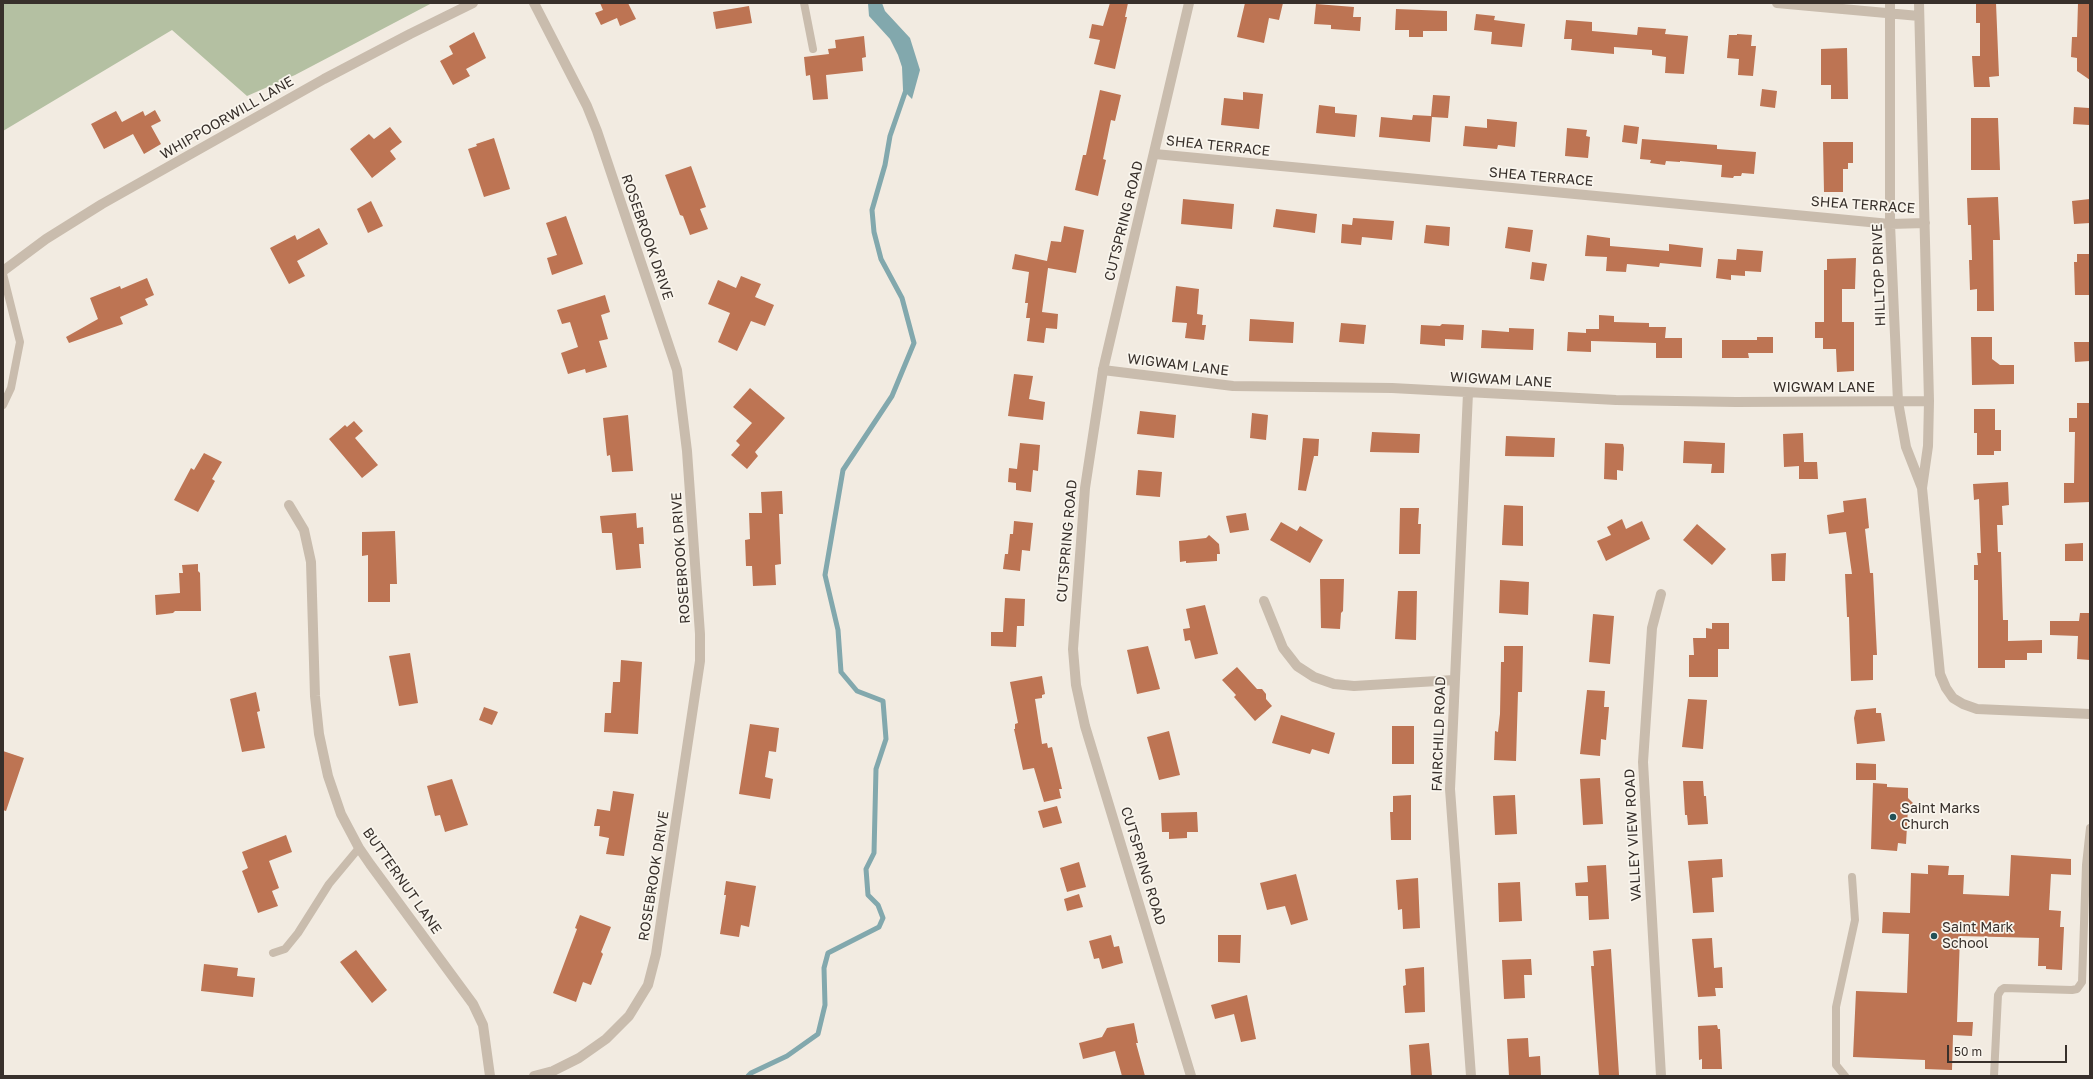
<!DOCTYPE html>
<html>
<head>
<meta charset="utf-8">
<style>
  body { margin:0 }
  #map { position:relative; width:2093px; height:1079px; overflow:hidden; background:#f2ebe1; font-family:"Golos Text",sans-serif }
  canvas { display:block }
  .frame { position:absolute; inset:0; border:4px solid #38302b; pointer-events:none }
  .scale { position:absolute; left:1947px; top:1045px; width:120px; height:18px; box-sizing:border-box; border:2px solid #38302b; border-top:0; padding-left:5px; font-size:12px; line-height:14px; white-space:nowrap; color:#38302b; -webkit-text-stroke:3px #f9f5ed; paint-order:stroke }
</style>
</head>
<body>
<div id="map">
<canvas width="2093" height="1079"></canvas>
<div class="frame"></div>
<div class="scale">50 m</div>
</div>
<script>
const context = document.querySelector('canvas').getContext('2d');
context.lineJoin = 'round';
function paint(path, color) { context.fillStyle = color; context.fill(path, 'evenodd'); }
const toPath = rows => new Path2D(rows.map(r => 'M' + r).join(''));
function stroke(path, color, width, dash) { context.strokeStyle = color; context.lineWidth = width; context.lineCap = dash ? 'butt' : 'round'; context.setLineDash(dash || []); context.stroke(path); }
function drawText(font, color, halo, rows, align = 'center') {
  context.font = font + ' "Golos Text",sans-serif'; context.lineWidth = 3.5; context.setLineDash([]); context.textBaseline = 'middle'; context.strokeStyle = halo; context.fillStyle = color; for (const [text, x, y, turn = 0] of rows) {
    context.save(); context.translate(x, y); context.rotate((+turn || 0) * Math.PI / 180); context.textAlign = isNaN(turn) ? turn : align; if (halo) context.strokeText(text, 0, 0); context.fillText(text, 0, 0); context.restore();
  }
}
paint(toPath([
  [3,3,432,3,295,75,247,96,172,30,3,131]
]), '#b4c0a2');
paint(toPath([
  [868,3,882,3,885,11,910,38,920,70,912,99,903,90,902,67,898,55,890,39,869,16]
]), '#82a8ad');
stroke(toPath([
  [748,1076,751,1073,787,1056,818,1034,825,1005,824,968,828,953,879,927,883,918,878,905,868,895,866,869,874,853,876,769,886,739,883,701,857,691,841,672,838,630,825,575,843,470,892,396,914,343,902,298,881,259,874,232,872,210,885,165,890,136,907,87]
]), '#82a8ad', 5);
paint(toPath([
  [600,3,628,3,636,19,620,26,617,18,601,25,595,13,603,10],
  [1110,3,1128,3,1125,17,1127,17,1115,69,1094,64,1100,40,1089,38,1092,24,1103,26],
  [1245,3,1283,3,1279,20,1269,18,1264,43,1237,37],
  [1976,3,1996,3,1999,76,1989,77,1990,87,1974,87,1972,56,1980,56,1980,23,1976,23],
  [2078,3,2090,3,2090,80,2077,71,2077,58,2071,57,2072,37,2077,37],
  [1316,4,1354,7,1353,17,1361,17,1360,31,1331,29,1331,25,1314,24],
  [749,6,752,23,716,29,713,12],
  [1396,9,1447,11,1447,31,1423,31,1423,37,1409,37,1409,30,1395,30],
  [1476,14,1495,16,1494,20,1525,24,1522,47,1491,44,1492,32,1474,30],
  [1566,20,1592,22,1592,31,1637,35,1638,27,1666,29,1665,34,1688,36,1684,74,1665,73,1666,57,1652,55,1652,50,1614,47,1614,54,1571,50,1572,39,1564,39],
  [474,32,486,58,466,69,470,76,453,85,440,61,453,54,449,46],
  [1737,34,1752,35,1751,46,1756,46,1753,76,1738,75,1739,59,1727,58,1729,35,1737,35],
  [864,36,866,57,862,58,863,71,826,75,828,99,813,100,810,75,806,76,804,57,829,54,828,49,836,48,835,40],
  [1847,48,1848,99,1831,99,1831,85,1821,85,1821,49],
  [1762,89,1777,91,1775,108,1760,106],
  [1100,90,1121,95,1115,121,1111,120,1103,159,1106,160,1098,196,1075,190,1083,155,1086,155],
  [1243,92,1263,94,1259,129,1221,125,1224,98,1243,100],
  [1433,95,1450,96,1448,118,1432,117,1430,142,1379,137,1381,117,1412,120,1413,115,1431,116],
  [1319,105,1335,107,1335,113,1357,115,1355,137,1316,133],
  [2074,107,2089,108,2089,125,2073,124],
  [155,110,161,121,151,126,161,144,144,154,133,134,104,149,91,124,116,111,122,122,143,111,145,116],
  [1971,118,1998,118,2000,170,1971,170],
  [1487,119,1517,122,1515,147,1498,145,1497,149,1463,146,1465,126,1487,128],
  [1624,125,1639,127,1637,144,1622,142],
  [390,127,402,142,390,151,396,159,372,178,350,149,369,134,374,139],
  [1567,128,1587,130,1586,136,1590,137,1588,158,1565,156],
  [494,138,510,189,484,197,468,149,477,146,476,144],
  [1642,139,1717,145,1717,149,1756,152,1754,174,1742,173,1741,176,1734,176,1733,178,1721,177,1722,165,1680,161,1680,162,1666,161,1665,165,1650,163,1651,160,1640,159],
  [1823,142,1853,142,1853,163,1848,163,1848,169,1843,169,1843,192,1824,192],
  [691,166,706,207,700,209,708,229,690,235,683,216,680,215,665,175],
  [1998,197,2000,240,1993,240,1994,311,1977,311,1977,289,1970,290,1969,260,1972,260,1971,225,1968,225,1967,198],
  [1183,199,1234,204,1232,229,1181,224],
  [2090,199,2090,223,2074,224,2072,201],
  [371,201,383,226,368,233,357,209],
  [1276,209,1317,214,1315,233,1273,227],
  [566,216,583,264,552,275,547,258,557,255,546,223],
  [1353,218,1394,221,1392,240,1362,237,1361,245,1341,243,1342,224,1352,225],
  [1426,225,1450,227,1449,246,1424,243],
  [1064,226,1084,230,1076,273,1048,268,1042,312,1058,314,1057,329,1046,328,1044,343,1027,341,1030,318,1026,318,1028,303,1025,303,1029,272,1012,269,1015,254,1047,261,1051,241,1061,242],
  [1508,227,1533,230,1530,252,1505,248],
  [319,228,328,244,297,261,305,276,289,284,270,248,295,235,297,240],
  [1587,235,1610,238,1610,246,1669,251,1669,244,1703,248,1701,267,1660,263,1659,267,1627,264,1626,272,1606,271,1607,257,1585,256],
  [1737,249,1763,251,1761,272,1745,271,1745,276,1731,275,1731,280,1716,278,1718,259,1736,260],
  [2077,254,2090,254,2090,295,2075,295,2074,262,2077,262],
  [1856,258,1855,289,1842,289,1842,322,1854,322,1854,371,1837,372,1836,349,1823,349,1823,338,1815,338,1815,322,1824,322,1824,270,1827,270,1827,259],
  [1532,262,1547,264,1544,281,1530,279],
  [741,276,761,284,755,297,774,305,765,326,751,321,737,351,718,342,730,313,708,304,718,280,736,288],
  [147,278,154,295,145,299,148,305,120,317,123,324,69,343,66,337,98,319,90,298,120,286,121,289],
  [1176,286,1199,289,1197,314,1203,315,1202,325,1206,325,1204,340,1185,338,1187,323,1172,322],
  [605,295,610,312,601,315,608,339,599,341,607,367,586,373,585,369,568,374,561,353,578,347,570,322,562,324,557,310],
  [1599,315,1614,316,1614,322,1649,323,1649,327,1666,327,1665,338,1682,338,1682,358,1656,358,1656,343,1591,341,1591,352,1567,351,1568,332,1586,333,1586,329,1599,329],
  [1250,319,1294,322,1293,343,1249,341],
  [1341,323,1366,325,1364,344,1339,342],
  [1442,324,1464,325,1463,340,1445,339,1445,346,1420,344,1421,325,1440,326],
  [1509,328,1534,329,1533,350,1481,348,1482,330,1509,332],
  [1757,337,1773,337,1773,353,1748,353,1749,358,1722,358,1722,340,1757,340],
  [1971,337,1992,337,1992,359,2000,365,2014,365,2014,384,1972,385],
  [2074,342,2090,342,2090,361,2075,362],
  [1014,374,1033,376,1029,399,1045,402,1043,420,1008,416],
  [750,388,785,418,755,452,758,456,747,469,731,455,740,445,736,441,752,423,733,407],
  [2077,403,2090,403,2090,502,2064,503,2064,483,2074,483,2075,432,2069,432,2069,418,2077,418],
  [1974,409,1995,409,1995,430,2001,430,2001,451,1994,451,1994,455,1977,455,1977,433,1974,433],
  [1140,411,1176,415,1174,438,1137,434],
  [1252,413,1268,415,1266,440,1250,438],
  [628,415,633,471,612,472,610,455,607,456,603,418],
  [354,421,363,431,355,438,378,465,362,478,329,439,345,425,347,427],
  [1372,432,1420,434,1419,453,1370,452],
  [1803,433,1804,462,1817,462,1818,479,1799,479,1799,466,1784,467,1783,434],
  [1506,436,1555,438,1554,457,1505,456],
  [1303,438,1319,439,1318,456,1314,456,1306,491,1298,490],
  [1684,441,1725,443,1724,473,1711,473,1712,464,1683,463],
  [1020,443,1040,445,1038,471,1033,470,1031,492,1016,490,1016,483,1008,482,1009,468,1017,469],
  [1605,443,1623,444,1624,448,1623,471,1617,470,1617,480,1604,479],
  [204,453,222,462,212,479,215,481,198,512,174,500,191,468,194,470],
  [1138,470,1162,472,1160,497,1136,495],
  [2008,482,2009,505,2002,506,2003,525,1997,525,1998,552,2001,552,2003,620,2008,620,2008,641,2042,640,2042,653,2027,653,2027,660,2005,660,2005,668,1978,668,1978,580,1974,580,1974,565,1978,565,1977,553,1981,553,1979,499,1974,500,1973,484],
  [782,491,783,514,779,514,781,564,775,565,776,585,753,586,752,566,746,566,745,540,750,539,749,513,762,513,761,492],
  [1866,498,1869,528,1865,529,1870,573,1873,573,1877,655,1873,655,1873,680,1851,681,1849,617,1847,617,1845,574,1852,574,1846,532,1829,534,1827,515,1844,512,1843,501],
  [1504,505,1523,506,1523,546,1502,545],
  [1400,508,1419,508,1418,524,1421,524,1420,554,1399,554],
  [636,513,637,528,643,527,644,544,639,544,641,568,616,570,612,533,602,533,600,516],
  [1246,513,1249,530,1230,533,1226,516],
  [1622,519,1626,529,1642,521,1650,539,1606,561,1597,541,1611,535,1607,527],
  [1014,521,1033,523,1030,551,1022,550,1020,571,1003,569,1005,554,1008,554,1010,534,1013,534],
  [1281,522,1297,531,1300,526,1323,540,1310,563,1270,540],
  [1697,524,1726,549,1712,565,1683,540],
  [395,531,397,584,390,584,390,602,368,602,368,555,362,556,362,532],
  [1209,535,1219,544,1220,554,1217,554,1217,561,1186,563,1186,561,1180,562,1179,541,1206,538],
  [2083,543,2083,561,2065,561,2065,544],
  [1786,553,1785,581,1772,581,1771,554],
  [198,564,198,571,200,573,201,611,175,611,173,613,156,615,155,595,180,593,179,573,183,573,182,565],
  [1320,579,1344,579,1343,611,1341,613,1340,629,1321,628],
  [1500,580,1529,582,1528,615,1499,613],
  [1398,591,1417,591,1416,640,1395,639],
  [1005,598,1025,599,1024,626,1017,626,1016,647,991,646,991,632,1003,632],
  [1205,605,1218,654,1195,659,1190,640,1185,641,1183,629,1190,628,1186,609],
  [2080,613,2090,613,2090,660,2077,659,2078,636,2050,635,2050,621,2079,621],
  [1593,614,1614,616,1610,664,1589,662],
  [1712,623,1729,623,1729,649,1718,649,1718,677,1689,677,1689,655,1694,655,1693,638,1706,638,1706,628,1712,629],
  [1148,646,1160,689,1137,694,1127,650],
  [1504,646,1523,646,1522,692,1518,692,1516,761,1494,760,1495,731,1498,732,1500,714,1501,662,1504,662],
  [410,653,418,703,399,706,389,656],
  [621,660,642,662,638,734,604,732,605,713,611,713,613,682,620,682],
  [1237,667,1257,689,1262,689,1266,694,1266,699,1272,706,1255,721,1234,697,1236,695,1222,680],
  [1042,676,1045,694,1042,695,1042,698,1035,699,1042,744,1047,743,1048,748,1052,747,1062,789,1059,789,1061,798,1044,802,1034,768,1023,770,1014,729,1015,729,1015,724,1018,723,1010,682],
  [1587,690,1605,691,1604,707,1609,707,1606,740,1601,739,1600,756,1580,754],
  [256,692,260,711,257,712,265,748,242,752,230,699],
  [1688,699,1707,700,1703,749,1682,747],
  [484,707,498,712,492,725,479,720],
  [1876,708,1876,713,1881,713,1885,741,1857,744,1854,718,1856,710],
  [1281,715,1335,733,1329,754,1312,749,1310,754,1272,743],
  [750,724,779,728,776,752,769,751,765,777,773,779,770,799,739,794],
  [1392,726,1414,726,1414,764,1392,764],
  [1169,731,1180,775,1159,780,1147,737],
  [3,751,24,758,6,811,3,810],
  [1856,763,1876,764,1876,780,1856,780],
  [1600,778,1603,824,1583,825,1580,779],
  [452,779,468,825,445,832,440,815,435,816,427,786],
  [1683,781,1703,781,1704,796,1706,796,1708,824,1688,825,1687,815,1685,815],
  [1873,783,1887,784,1887,787,1908,788,1908,798,1913,803,1908,808,1906,844,1898,843,1897,851,1871,849],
  [613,791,634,794,624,856,606,854,609,838,599,836,600,826,594,826,597,809,610,811],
  [1411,795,1411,840,1391,840,1390,812,1393,812,1393,796],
  [1515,795,1517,834,1495,835,1493,796],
  [1057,806,1062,823,1043,828,1038,811],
  [1197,812,1198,832,1187,832,1187,838,1169,839,1169,832,1162,832,1161,813],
  [286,835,292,852,269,861,279,888,272,891,278,906,258,913,242,871,248,868,242,852],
  [2011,855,2071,859,2071,875,2051,874,2049,910,2061,911,2060,927,2064,927,2062,970,2046,969,2046,966,2038,966,2039,938,1960,936,1957,1022,1973,1022,1972,1036,1953,1035,1952,1070,1925,1069,1925,1060,1853,1057,1856,991,1907,993,1909,934,1882,933,1883,912,1910,913,1911,873,1928,874,1928,865,1949,866,1948,875,1964,875,1963,894,2009,896],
  [1722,859,1723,877,1712,878,1714,912,1693,913,1688,861],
  [1079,862,1086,887,1067,892,1060,868],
  [1606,865,1609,919,1589,920,1588,896,1576,896,1575,883,1588,882,1587,866],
  [1296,874,1308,920,1291,925,1285,906,1267,910,1260,883],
  [1418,878,1420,928,1403,929,1402,909,1398,910,1396,880],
  [726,881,756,886,749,927,741,925,739,937,720,934,726,895,724,895],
  [1520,882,1522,921,1499,922,1498,883],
  [1079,894,1083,907,1067,911,1064,899],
  [580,915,611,927,601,952,603,954,591,985,583,982,576,1002,553,993,577,929,575,928],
  [1111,935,1114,947,1119,946,1123,963,1102,969,1099,958,1094,959,1089,941],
  [1218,935,1241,935,1240,963,1218,962],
  [1712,938,1714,968,1722,967,1723,988,1715,988,1716,996,1698,997,1692,939],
  [1611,949,1619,1075,1599,1076,1591,966,1594,966,1593,951],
  [356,950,387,990,372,1003,340,962],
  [1531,959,1532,975,1524,975,1525,998,1504,999,1502,960],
  [204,964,238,968,237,976,255,978,253,997,201,991],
  [1424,967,1425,1012,1405,1013,1403,986,1406,985,1405,969],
  [1247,995,1256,1039,1241,1042,1234,1014,1215,1019,1211,1005],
  [1134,1023,1138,1043,1136,1043,1145,1076,1122,1076,1115,1051,1083,1059,1079,1043,1102,1037,1107,1028],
  [1717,1025,1718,1029,1720,1029,1722,1069,1702,1069,1702,1059,1699,1060,1698,1026],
  [1528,1038,1529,1057,1540,1056,1541,1076,1509,1076,1507,1039],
  [1429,1043,1432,1076,1411,1076,1409,1045]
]), '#bd7453');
stroke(toPath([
  [804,3,813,49],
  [3,274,20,342,11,388,3,405],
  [273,953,285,949,298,933,329,884,359,848],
  [1845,1076,1836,1065,1836,1007,1855,920,1852,877],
  [1994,1076,1998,995,2001,990,2004,988,2072,990,2077,989,2082,982,2086,865,2090,828]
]), '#c9bcad', 8);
stroke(toPath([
  [534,3,587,106,597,131,677,370,687,451,700,634,700,661,656,954,648,985,629,1016,606,1039,579,1058,553,1071,534,1076],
  [1777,3,1919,16],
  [1890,3,1890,224,1898,402,1906,447,1922,488],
  [1919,3,1929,401,1928,446,1922,488,1940,674,1946,688,1953,698,1963,704,1977,709,2090,714],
  [1155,154,1890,224,1925,223],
  [3,271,46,239,102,204,324,79,410,34,473,3],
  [1103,370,1233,386,1392,388,1616,400,1736,402,1929,401],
  [1468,393,1450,789,1471,1076],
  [289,505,304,530,311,562,315,696,319,734,328,776,341,814,359,848,370,864,473,1004,483,1025,490,1076],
  [1661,594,1652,628,1643,762,1661,1076],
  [1264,601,1283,648,1297,666,1314,677,1334,684,1354,686,1454,680]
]), '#c9bcad', 10);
stroke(toPath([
  [1189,3,1103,370,1085,488,1073,649,1076,685,1085,726,1191,1076]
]), '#c9bcad', 10);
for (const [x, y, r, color] of [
  [1893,817,4,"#235157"],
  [1934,936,4,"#235157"]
]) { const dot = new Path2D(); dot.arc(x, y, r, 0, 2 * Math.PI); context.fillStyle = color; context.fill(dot); stroke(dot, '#f9f5ed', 1.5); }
drawText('14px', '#38302b', '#f9f5ed', [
  ["WHIPPOORWILL LANE",227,118,-30],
  ["SHEA TERRACE",1218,146,6],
  ["SHEA TERRACE",1541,177,5],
  ["SHEA TERRACE",1863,205,4],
  ["CUTSPRING ROAD",1124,221,-76],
  ["ROSEBROOK DRIVE",647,237,71],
  ["HILLTOP DRIVE",1879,275,-92],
  ["WIGWAM LANE",1178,365,7],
  ["WIGWAM LANE",1501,380,3],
  ["WIGWAM LANE",1824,388],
  ["CUTSPRING ROAD",1067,541,-85],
  ["ROSEBROOK DRIVE",681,558,-94],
  ["FAIRCHILD ROAD",1439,734,-88],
  ["VALLEY VIEW ROAD",1633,835,-93],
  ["CUTSPRING ROAD",1143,866,73],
  ["ROSEBROOK DRIVE",654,876,-81],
  ["BUTTERNUT LANE",402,881,55]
]);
drawText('14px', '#38302b', '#f9f5ed', [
  ["Saint Marks",1901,809],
  ["Church",1901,825],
  ["Saint Mark",1942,928],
  ["School",1942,944]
], 'left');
</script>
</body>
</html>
